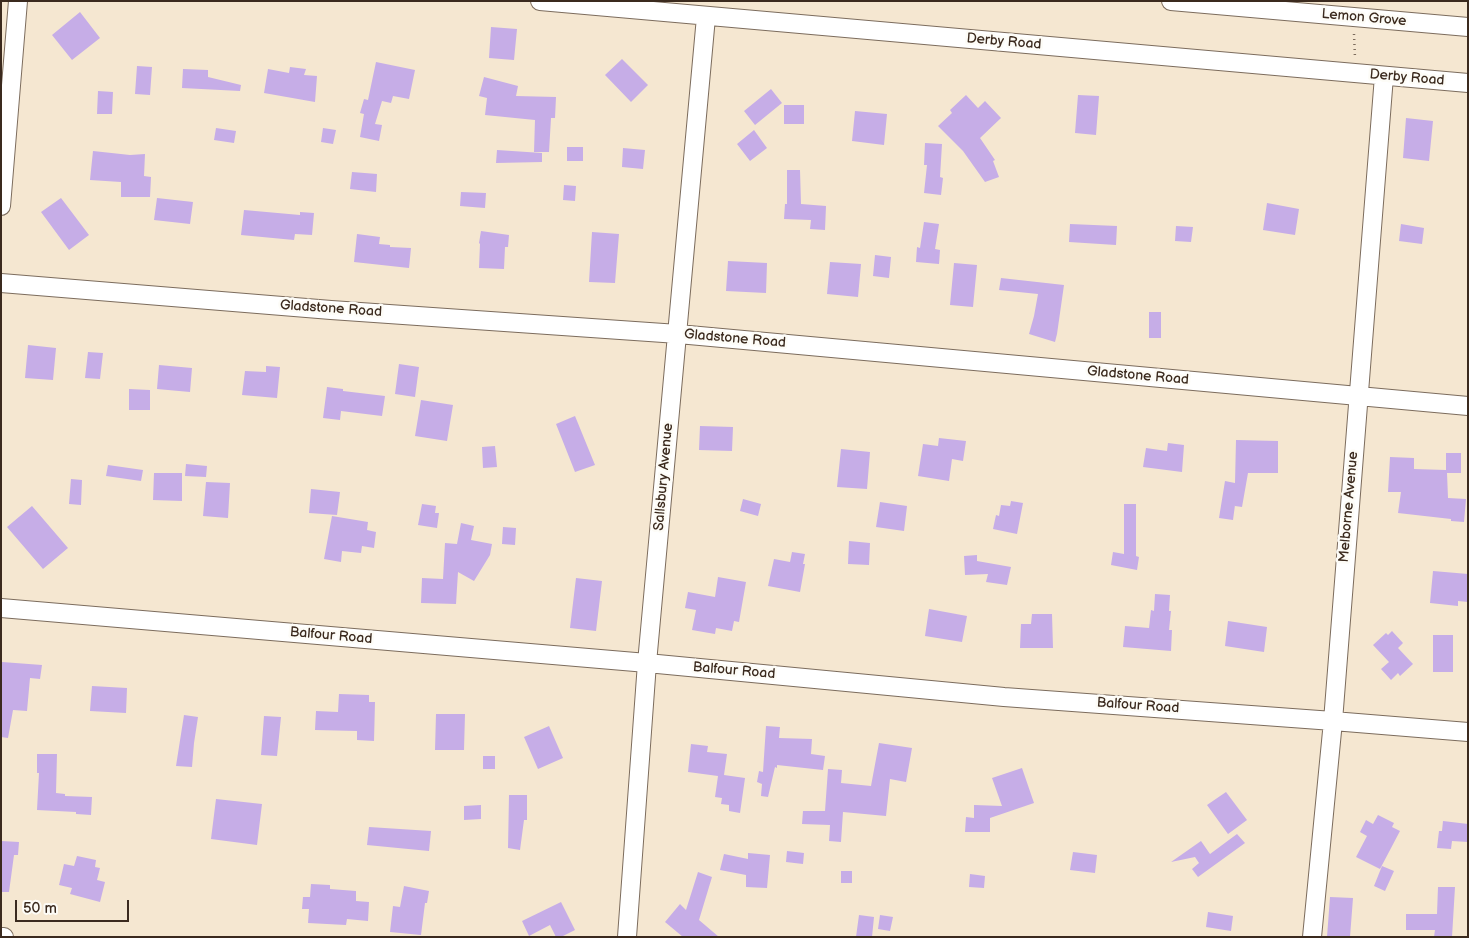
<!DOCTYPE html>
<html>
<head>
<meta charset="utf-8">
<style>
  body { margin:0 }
  #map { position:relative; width:1469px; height:938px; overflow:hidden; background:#f5e7d1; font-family:"Balsamiq Sans",sans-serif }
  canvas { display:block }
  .frame { position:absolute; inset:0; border:2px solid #3b2a1e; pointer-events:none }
  .scale { position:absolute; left:15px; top:900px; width:114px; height:22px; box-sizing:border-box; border:2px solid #3b2a1e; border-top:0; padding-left:6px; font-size:15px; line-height:18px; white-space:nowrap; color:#3b2a1e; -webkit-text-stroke:4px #fdfcf7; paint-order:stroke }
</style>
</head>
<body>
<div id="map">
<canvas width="1469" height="938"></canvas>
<div class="frame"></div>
<div class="scale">50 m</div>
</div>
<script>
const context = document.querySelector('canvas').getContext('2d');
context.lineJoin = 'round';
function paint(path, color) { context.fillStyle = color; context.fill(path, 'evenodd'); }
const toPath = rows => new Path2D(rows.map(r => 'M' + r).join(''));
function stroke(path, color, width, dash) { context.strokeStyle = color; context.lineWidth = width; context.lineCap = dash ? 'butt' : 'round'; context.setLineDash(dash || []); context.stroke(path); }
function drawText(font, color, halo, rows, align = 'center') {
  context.font = font + ' "Balsamiq Sans",sans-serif'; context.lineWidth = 5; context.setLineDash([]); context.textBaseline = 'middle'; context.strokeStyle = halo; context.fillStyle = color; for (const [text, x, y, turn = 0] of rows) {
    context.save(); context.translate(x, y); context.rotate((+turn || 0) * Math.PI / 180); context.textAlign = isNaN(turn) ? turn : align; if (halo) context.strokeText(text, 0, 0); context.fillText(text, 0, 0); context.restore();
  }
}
paint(toPath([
  [80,12,100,38,72,60,52,35],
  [491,27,517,29,514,60,489,58],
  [622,59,648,85,631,102,605,75],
  [376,62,415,70,409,99,393,96,391,103,382,101,375,124,382,125,379,141,360,137,364,114,360,113,364,99,368,100],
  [137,66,152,67,150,95,135,94],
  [290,67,306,69,304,75,317,76,315,102,264,93,268,69,289,73],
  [183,69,208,70,208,77,241,85,240,91,182,88],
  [484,77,518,86,516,96,556,97,555,118,551,118,549,152,534,152,535,120,485,115,487,98,479,96],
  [771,89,782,103,755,125,744,111],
  [98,91,113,92,112,114,97,114],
  [966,95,978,108,985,101,1001,118,980,138,995,160,993,161,999,177,985,182,963,151,938,126,952,113,950,110],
  [1078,95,1099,96,1096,135,1075,133],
  [784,105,804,105,804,124,784,124],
  [855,111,887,114,884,145,852,141],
  [1406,118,1433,121,1429,161,1403,158],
  [216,128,236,131,234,143,214,140],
  [323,128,336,130,333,144,321,142],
  [754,130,767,148,750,161,737,144],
  [925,143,942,144,940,177,943,178,941,195,924,193,927,165,924,165],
  [567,147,583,147,583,161,567,161],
  [623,148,645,150,643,169,622,167],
  [497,150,542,153,542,162,496,163],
  [93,151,130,155,145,154,144,176,151,177,150,197,121,197,121,182,90,180],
  [787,170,800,170,801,204,826,206,825,230,810,229,811,220,784,219,785,204,787,204],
  [352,172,377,174,376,192,350,189],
  [564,185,576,186,575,201,563,200],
  [461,192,486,193,485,208,460,206],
  [61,198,89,235,69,250,41,212],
  [157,198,193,202,190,224,154,220],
  [1267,203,1299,209,1295,235,1263,230],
  [244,210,300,215,300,212,314,213,312,235,295,234,294,240,241,235],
  [924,222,939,224,935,249,940,250,939,264,916,262,917,247,920,248],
  [1070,224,1117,226,1116,245,1069,242],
  [1401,224,1424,228,1422,244,1399,241],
  [1176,226,1193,227,1191,242,1175,241],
  [481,231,509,235,508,247,505,247,504,269,479,268,480,244,479,243],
  [592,232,619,234,615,283,589,282],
  [357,234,380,237,379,244,390,245,390,247,411,248,409,268,354,262],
  [875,255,891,257,889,278,873,276],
  [728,261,767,263,766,293,726,291],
  [830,262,861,264,858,297,827,294],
  [954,263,977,265,973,307,950,305],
  [1001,278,1064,285,1057,334,1055,342,1029,334,1034,316,1038,294,999,290],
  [1149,312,1161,312,1161,338,1149,338],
  [28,345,56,348,53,380,25,378],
  [88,352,103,353,100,379,85,378],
  [399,364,419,367,415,397,395,394],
  [159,365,192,368,190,392,157,389],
  [266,366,280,367,277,398,242,395,245,371,266,372],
  [327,387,343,389,343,391,385,396,382,416,341,411,340,420,323,418],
  [129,389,150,390,150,410,129,410],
  [421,400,453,405,447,441,415,436],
  [575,416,595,465,575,472,556,424],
  [700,426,733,427,732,451,699,450],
  [939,438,966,441,963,461,952,459,949,481,918,476,923,444,938,446],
  [1236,440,1278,441,1278,473,1248,473,1242,507,1235,506,1235,505,1233,520,1219,518,1225,481,1235,483],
  [1168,443,1184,445,1182,472,1143,467,1146,448,1167,451],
  [495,446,497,467,483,468,482,447],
  [841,449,870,452,867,489,837,487],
  [1446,453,1461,453,1461,473,1447,473,1448,498,1466,499,1464,522,1451,521,1451,519,1398,513,1401,492,1388,492,1390,457,1414,458,1414,469,1446,470],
  [186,464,207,466,206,477,185,476],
  [108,465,143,470,141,481,106,476],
  [154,473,182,473,182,501,153,500],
  [71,479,82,480,81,505,69,504],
  [206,482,230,483,228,518,203,516],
  [311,489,340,492,337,515,309,513],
  [743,499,761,504,758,516,740,511],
  [1011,501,1023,503,1017,534,993,529,996,515,999,516,1001,505,1010,506],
  [880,502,907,506,904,531,876,527],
  [422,504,436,506,435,513,439,513,437,528,418,525],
  [1124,504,1136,504,1136,556,1139,557,1137,570,1111,565,1113,552,1124,554],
  [32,506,68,548,43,569,7,527],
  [332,516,368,522,367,530,376,532,374,548,362,546,361,553,342,551,341,562,324,559],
  [461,523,474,526,471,540,492,544,490,555,474,581,458,572,456,604,421,603,422,578,443,579,445,543,457,544],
  [503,527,516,528,515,545,502,544],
  [849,541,870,543,869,565,848,564],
  [792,552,805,554,803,564,805,564,800,592,768,586,774,559,790,562],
  [977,555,977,561,1011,567,1007,585,986,582,988,574,965,575,964,556],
  [1433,571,1468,574,1468,602,1458,601,1458,606,1430,603],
  [718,577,746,582,739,622,734,621,732,631,716,628,715,634,692,630,696,610,685,608,688,592,715,597],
  [576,578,602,581,596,631,570,628],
  [1155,594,1170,595,1169,611,1171,611,1169,630,1172,630,1171,651,1123,647,1125,626,1149,628,1151,610,1154,611],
  [929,609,967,616,962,642,925,636],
  [1032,614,1052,614,1053,648,1020,648,1021,624,1031,624],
  [1228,621,1267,627,1264,652,1225,646],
  [1392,631,1403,643,1398,648,1413,664,1400,676,1398,673,1391,680,1381,669,1389,662,1373,645,1386,633,1388,635],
  [1433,635,1453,635,1453,672,1433,672],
  [2,662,42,665,40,679,30,678,27,711,13,710,8,738,1,737],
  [92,686,127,688,126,713,90,711],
  [339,694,369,695,369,702,375,702,374,741,357,740,357,731,315,730,316,711,338,712],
  [436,714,465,714,464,750,435,750],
  [184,715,198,717,194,743,192,767,176,766],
  [264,716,281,717,277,756,261,755],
  [549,726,563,758,538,769,524,737],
  [766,726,780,727,779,738,812,739,811,754,825,756,823,770,777,765,777,768,775,767,768,797,761,796,762,784,757,782,759,771,763,772],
  [879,743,912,748,906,782,890,779,886,816,843,812,841,842,829,841,830,825,802,824,803,811,825,811,828,769,842,770,841,783,871,786],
  [691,744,708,746,707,752,727,754,724,775,745,778,740,813,729,811,729,805,721,804,722,798,715,797,718,776,688,772],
  [37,754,57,754,56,793,65,794,65,796,92,797,91,815,76,814,76,812,37,810,39,773,37,773],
  [483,756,495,756,495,769,483,769],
  [1022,768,1034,803,990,818,990,832,965,832,966,817,974,818,974,805,1002,806,992,778],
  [1226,792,1247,820,1228,834,1207,805],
  [509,795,527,795,527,820,524,820,520,850,508,848],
  [216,799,262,804,257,845,211,839],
  [481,805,481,819,464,820,464,806],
  [1378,815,1394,823,1392,827,1400,831,1380,869,1356,857,1367,836,1360,832,1366,820,1373,824],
  [1443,821,1468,824,1468,842,1452,841,1451,849,1437,848,1439,831,1442,831],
  [369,827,431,831,429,851,367,845],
  [1237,834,1245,843,1198,877,1192,869,1199,863,1195,857,1171,862,1201,841,1210,854],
  [1,841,19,842,18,855,14,855,9,892,1,892],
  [787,851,804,853,803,864,786,862],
  [1073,852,1097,855,1095,873,1070,870],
  [748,853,770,855,767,888,746,887,746,875,720,870,724,854,748,859],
  [77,856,96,860,95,867,100,868,97,880,105,882,100,902,70,894,72,888,59,885,64,864,74,866],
  [1382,866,1394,871,1385,891,1374,886],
  [841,871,852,871,852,883,841,883],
  [698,872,712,877,699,920,719,937,683,937,665,922,680,904,686,910],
  [970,874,985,876,984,888,969,887],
  [311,884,330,885,330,889,356,891,356,901,369,902,368,921,347,919,346,925,308,923,309,909,302,909,303,897,310,897],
  [404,886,429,891,427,903,425,903,421,935,390,932,393,906,400,907],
  [1438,887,1455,887,1452,937,1434,937,1435,930,1406,930,1406,914,1437,914],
  [1330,897,1353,898,1350,937,1327,937],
  [561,902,575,930,561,937,556,937,550,925,529,936,522,921],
  [1208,912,1233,916,1231,931,1206,927],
  [859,915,874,917,872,937,856,937],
  [880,915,893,917,890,931,878,929]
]), '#c6ade7');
const street = toPath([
  [540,1,1468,83],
  [1171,1,1468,27],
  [1,206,18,1],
  [1,283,331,310,678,334,1468,406],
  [1,608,647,663,1004,697,1333,721,1468,732],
  [1,937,4,937],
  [627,937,647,663,706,17],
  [1312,937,1333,721,1384,76]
]);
stroke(street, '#7c6c5d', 20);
stroke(toPath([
  [1354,34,1355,58]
]), '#7c6c5d', 2.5, [1, 4]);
stroke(street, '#fff', 18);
drawText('14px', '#3b2a1e', '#fdfcf7', [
  ["Lemon Grove",1364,18,5],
  ["Derby Road",1004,42,5],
  ["Derby Road",1407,78,5],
  ["Gladstone Road",331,309,4],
  ["Gladstone Road",735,339,5],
  ["Gladstone Road",1138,376,5],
  ["Sallsbury Avenue",664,477,-85],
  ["Melborne Avenue",1349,507,-85],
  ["Balfour Road",331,636,5],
  ["Balfour Road",734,671,5],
  ["Balfour Road",1138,706,4]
]);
</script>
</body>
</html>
